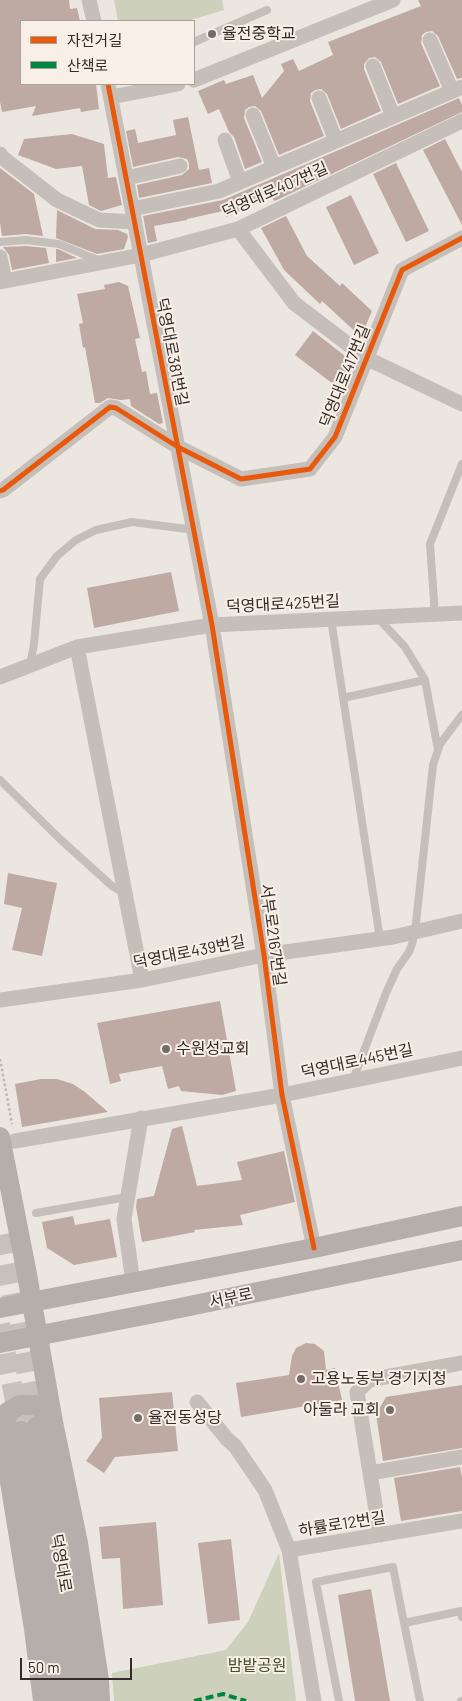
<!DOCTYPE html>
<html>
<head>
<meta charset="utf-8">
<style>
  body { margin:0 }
  #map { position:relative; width:462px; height:1701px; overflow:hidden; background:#ebe6e0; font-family:Barlow,"Noto Sans KR",sans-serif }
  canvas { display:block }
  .legend { position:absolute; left:20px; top:20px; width:175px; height:65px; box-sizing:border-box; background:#f8f0e7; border:1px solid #aaa19b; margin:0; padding:6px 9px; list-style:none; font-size:15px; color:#352b28 }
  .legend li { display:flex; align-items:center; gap:10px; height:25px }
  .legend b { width:25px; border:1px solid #aaa19b }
  .scale { position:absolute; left:20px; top:1658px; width:112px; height:22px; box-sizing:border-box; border:2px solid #352b28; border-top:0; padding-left:6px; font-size:15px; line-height:18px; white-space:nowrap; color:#352b28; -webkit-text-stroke:4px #f8f0e7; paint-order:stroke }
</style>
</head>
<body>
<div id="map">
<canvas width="462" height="1701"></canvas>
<ul class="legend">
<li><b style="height:6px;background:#e8590c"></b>자전거길</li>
<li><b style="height:6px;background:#00873e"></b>산책로</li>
</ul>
<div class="scale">50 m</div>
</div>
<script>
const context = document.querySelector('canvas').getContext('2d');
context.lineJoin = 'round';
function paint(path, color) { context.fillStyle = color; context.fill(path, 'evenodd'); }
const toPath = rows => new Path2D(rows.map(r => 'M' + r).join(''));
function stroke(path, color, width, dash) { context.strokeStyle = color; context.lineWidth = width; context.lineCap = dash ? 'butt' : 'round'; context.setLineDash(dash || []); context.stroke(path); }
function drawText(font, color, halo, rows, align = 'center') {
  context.font = font + ' Barlow,"Noto Sans KR",sans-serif'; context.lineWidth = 4; context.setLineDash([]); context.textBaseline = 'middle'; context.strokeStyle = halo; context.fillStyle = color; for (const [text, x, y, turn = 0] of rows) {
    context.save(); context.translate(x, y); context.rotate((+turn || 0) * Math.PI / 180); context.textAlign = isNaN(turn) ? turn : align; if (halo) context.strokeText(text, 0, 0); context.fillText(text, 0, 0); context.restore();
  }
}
paint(toPath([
  [114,0,222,0,224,10,188,21,118,21],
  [279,1553,296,1701,114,1701,112,1673,226,1650,248,1622]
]), '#cdd0bb');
paint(toPath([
  [0,0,69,0,70,9,77,8,80,21,21,21,21,84,96,84,99,109,81,112,80,108,32,116,36,106,2,112,0,102],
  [418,0,462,0,462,78,457,79,438,36,432,31,426,32,422,35,421,43,440,86,398,104,381,62,375,57,369,58,364,64,364,69,381,111,341,129,327,94,321,89,315,90,311,93,310,101,324,136,279,155,261,111,255,106,249,107,245,110,244,118,262,162,245,169,234,137,229,132,219,109,208,114,198,91,224,80,226,84,253,75,262,98,284,71,281,64,293,59,299,71,333,55,328,42,421,6],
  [459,98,462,105,462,112,277,200,274,201,272,197,226,217,223,211,187,219,187,220,154,226,157,241,148,243,143,216,223,200],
  [188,117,199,170,209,168,212,183,139,198,137,185,182,175,189,169,189,164,187,159,178,157,133,167,126,131,135,129,138,143,176,135,173,120],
  [72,134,104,144,108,178,116,177,122,205,101,211,89,205,82,166,56,169,18,155,24,139],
  [445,139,462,172,462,225,423,150],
  [396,163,429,231,406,242,373,174],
  [0,168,34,194,43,236,26,234,2,236,0,223],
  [351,195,379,253,354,265,326,207],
  [57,210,95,229,118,230,127,234,128,237,124,249,97,254,56,238],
  [286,216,307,256,340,286,342,283,372,311,361,337,322,301,320,304,284,270,261,228],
  [26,246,46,248,49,263,12,270,9,255,3,247],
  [56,249,58,249,77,258,56,262],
  [119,282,128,286,140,338,135,339,142,372,146,371,150,394,157,393,163,423,159,424,131,406,130,399,121,400,108,398,100,403,95,403,85,347,83,348,79,324,83,323,77,294,105,289,104,285],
  [313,331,354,363,347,383,341,390,295,355],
  [171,572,179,611,94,628,87,588],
  [8,873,57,883,42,956,12,950,22,908,4,904],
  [220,1001,236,1091,222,1095,181,1091,179,1086,168,1089,162,1066,119,1074,121,1081,110,1084,97,1023],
  [41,1079,57,1079,73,1084,85,1092,108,1112,22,1127,15,1084],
  [182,1126,197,1186,242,1180,237,1162,284,1151,295,1202,240,1215,243,1225,194,1230,195,1232,142,1242,136,1207,137,1199,154,1196,172,1129],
  [73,1216,75,1225,110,1219,117,1257,74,1265,47,1248,42,1222],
  [306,1343,315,1344,324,1351,326,1370,335,1368,342,1400,241,1417,236,1383,289,1375,292,1356,296,1348],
  [462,1385,462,1448,383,1461,376,1414,386,1397],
  [172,1392,178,1451,115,1457,104,1473,86,1461,102,1438,99,1398],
  [460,1467,462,1477,462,1511,401,1521,394,1478],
  [156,1522,163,1605,123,1609,120,1558,102,1559,99,1527],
  [231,1539,240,1620,208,1624,198,1543],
  [371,1589,390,1701,355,1701,338,1595]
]), '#beaaa2');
stroke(toPath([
  [0,1235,36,1422],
  [0,1324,21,1431]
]), '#c7c1bb', 20, [20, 10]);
stroke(toPath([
  [0,1059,12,1124]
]), '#bdb6b2', 2.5, [2.5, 2.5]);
stroke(toPath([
  [194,42,267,10],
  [0,242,26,240,59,244,100,261],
  [435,615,430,544,462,464],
  [377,617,405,647,425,680,438,750],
  [331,619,380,939],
  [30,665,34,644,40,579,57,556,76,540,96,530,132,522,187,529,194,533],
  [343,698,425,680],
  [0,780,60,839,112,886,124,893],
  [353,1080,386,993,397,969,409,952,412,944,415,932,433,765,440,744,462,715],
  [36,1213,127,1197],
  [339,1701,316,1582,393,1567,404,1623],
  [420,1701,404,1623,461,1611,462,1617],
  [461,1701,462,1701]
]), '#c5beb9', 8);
stroke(toPath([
  [89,0,94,21],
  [430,40,452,91],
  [373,66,393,116],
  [194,80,393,0],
  [108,84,212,625,264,955,282,1095,314,1248],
  [111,97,178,84],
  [319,98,336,141],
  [253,115,274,167],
  [225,140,240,182],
  [0,154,3,158,57,200,99,220,135,222],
  [126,178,180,166],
  [132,209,219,191,462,87],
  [238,229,294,303,366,358,462,404],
  [0,257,5,281],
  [0,282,141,255,238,229,462,121],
  [0,491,3,490,110,407,116,408,178,447,241,479,310,469,335,437,402,270,462,238],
  [77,647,142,980],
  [0,677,77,647,212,625,462,613],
  [0,1000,142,980,264,955,393,937,462,921],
  [15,1141,282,1095,462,1058],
  [133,1282,124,1219,141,1118],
  [197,1402,227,1439,235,1446,265,1490,289,1550,314,1701],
  [370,1473,462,1457],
  [380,1535,357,1392,369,1380,462,1363],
  [289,1550,462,1521]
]), '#c5beb9', 15);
stroke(toPath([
  [0,1137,26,1269,53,1422,78,1543,99,1680,100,1701],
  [0,1308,314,1248,462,1216],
  [0,1343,170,1310,462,1250],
  [0,1421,34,1629,43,1701],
  [37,1426,71,1623,80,1682,81,1701],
  [21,1431,53,1626,62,1701],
  [3,1433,8,1412,20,1405,37,1405,53,1422]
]), '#b5aeaa', 20);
stroke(toPath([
  [194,1701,223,1694,246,1701]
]), '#00873e', 4, [8, 4]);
stroke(toPath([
  [108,84,212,625,264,955,282,1095,314,1248],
  [0,491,3,490,110,407,116,408,178,447,241,479,310,469,335,437,402,270,462,238]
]), '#e8590c', 5);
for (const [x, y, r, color] of [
  [212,34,5,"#756c68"],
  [166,1049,5,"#756c68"],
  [301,1379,5,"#756c68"],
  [390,1410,5,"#756c68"],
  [138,1418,5,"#756c68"]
]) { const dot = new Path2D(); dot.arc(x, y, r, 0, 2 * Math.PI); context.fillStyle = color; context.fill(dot); stroke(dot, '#f8f0e7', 2); }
drawText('16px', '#352b28', '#f8f0e7', [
  ["율전중학교",222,34],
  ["수원성교회",176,1049],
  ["고용노동부 경기지청",311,1379],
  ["아둘라 교회",380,1410,"right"],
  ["율전동성당",148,1418]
], 'left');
drawText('16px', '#352b28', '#f8f0e7', [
  ["덕영대로407번길",275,190,-24],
  ["덕영대로381번길",172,352,79],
  ["덕영대로417번길",345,376,-68],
  ["덕영대로425번길",283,604,-3],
  ["서부로2167번길",273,935,82],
  ["덕영대로439번길",189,952,-11],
  ["덕영대로445번길",357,1061,-12],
  ["서부로",231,1298,-12],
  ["하률로12번길",342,1524,-9],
  ["덕영대로",61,1563,80]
]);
drawText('16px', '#45522d', '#f8f0e7', [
  ["밤밭공원",257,1666]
]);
</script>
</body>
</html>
